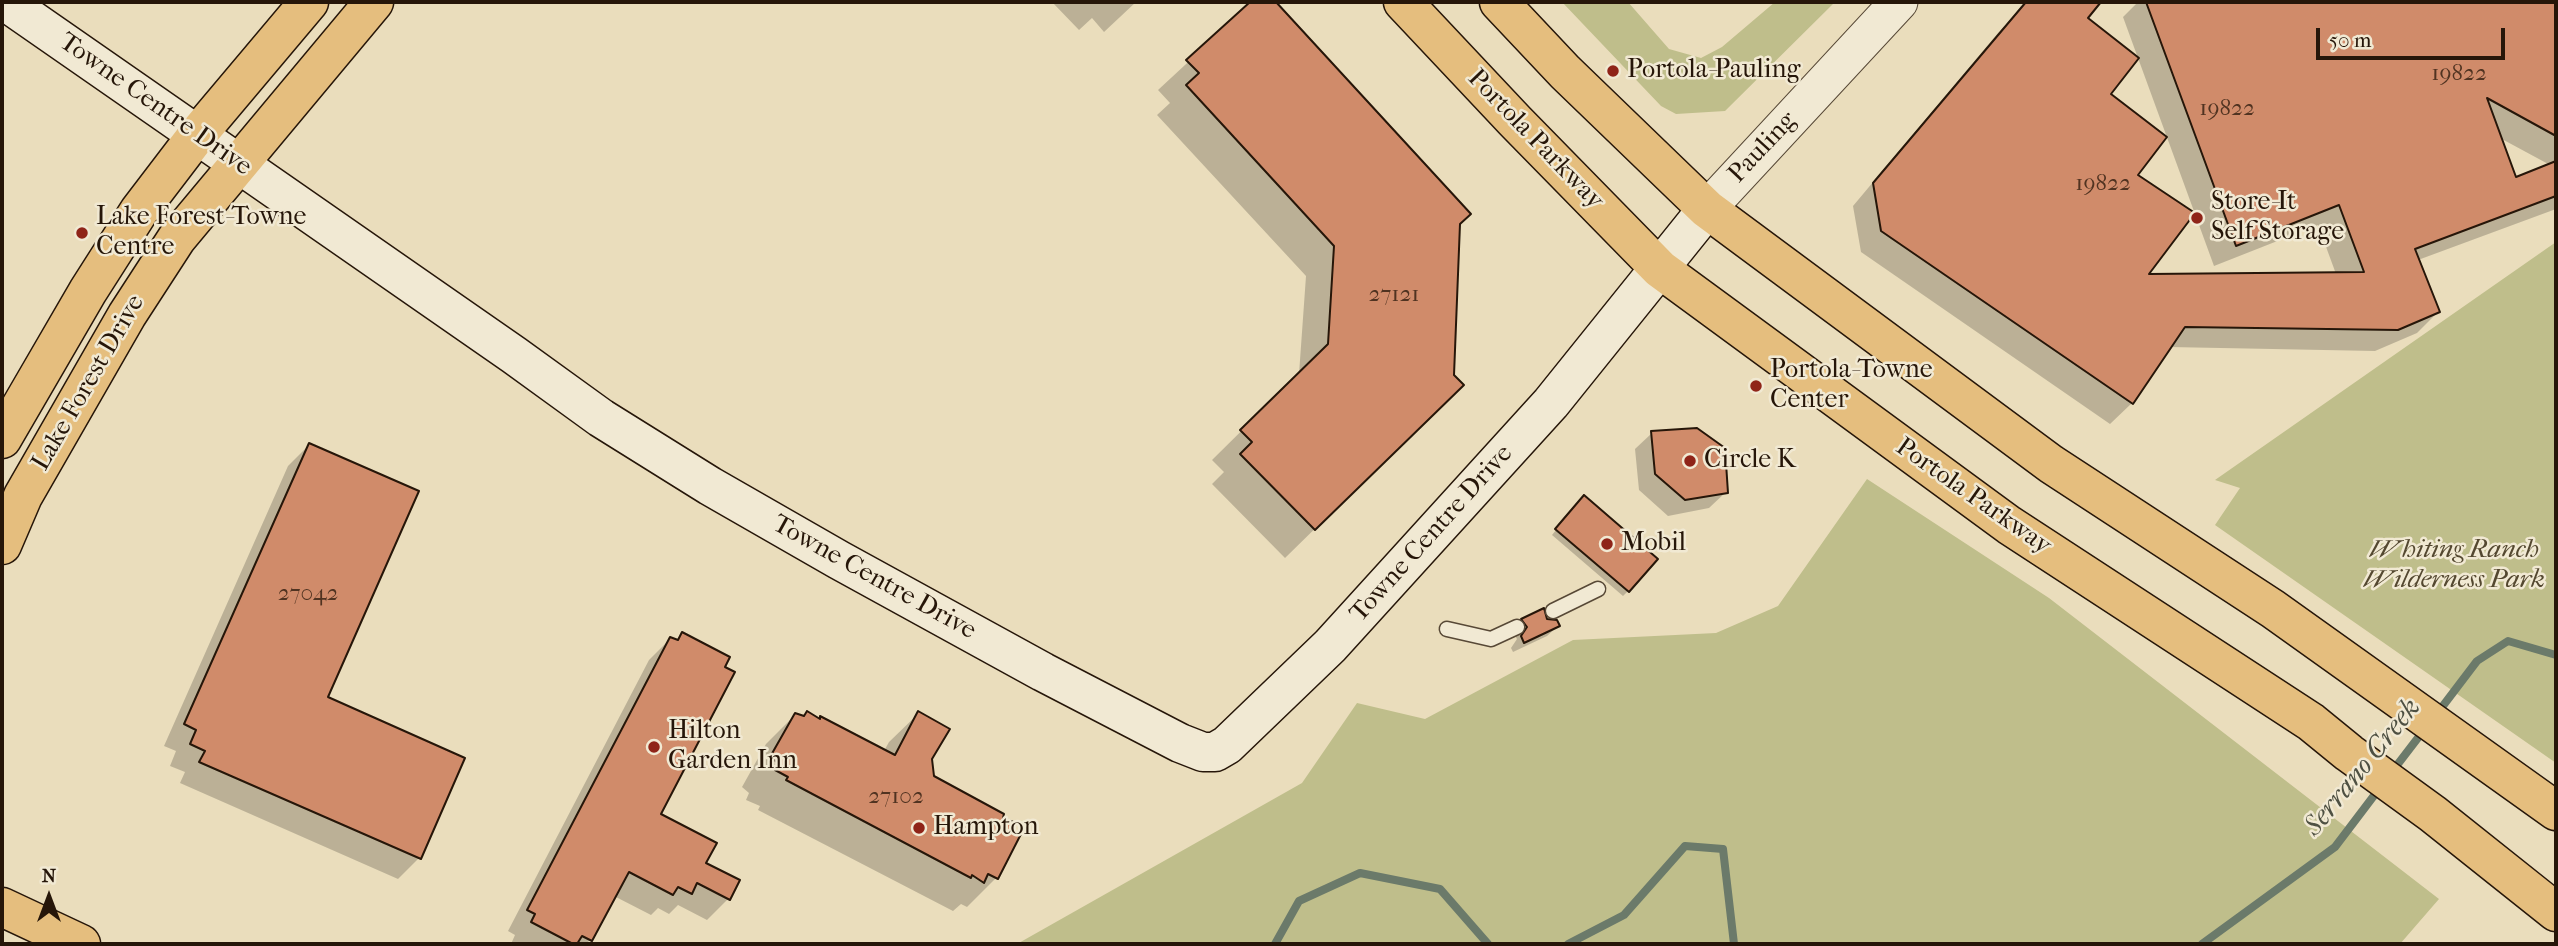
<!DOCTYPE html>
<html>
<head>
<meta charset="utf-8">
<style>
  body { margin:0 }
  #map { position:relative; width:2558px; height:946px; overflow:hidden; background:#eaddbc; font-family:"IM FELL French Canon",serif }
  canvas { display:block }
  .frame { position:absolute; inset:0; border:4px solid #261609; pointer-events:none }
  .north { position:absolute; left:14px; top:862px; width:70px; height:70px; -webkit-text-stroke:5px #f1e9d3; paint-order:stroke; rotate:0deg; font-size:19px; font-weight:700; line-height:28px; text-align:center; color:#261609 }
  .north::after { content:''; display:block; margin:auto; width:24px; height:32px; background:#261609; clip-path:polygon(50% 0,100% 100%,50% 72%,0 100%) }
  .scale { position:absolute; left:2316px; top:28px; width:189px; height:32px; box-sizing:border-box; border:4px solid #261609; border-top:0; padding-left:9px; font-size:21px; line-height:24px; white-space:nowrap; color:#261609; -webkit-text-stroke:5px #f1e9d3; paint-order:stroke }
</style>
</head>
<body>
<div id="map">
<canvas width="2558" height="946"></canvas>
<div class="frame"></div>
<div class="north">N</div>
<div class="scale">50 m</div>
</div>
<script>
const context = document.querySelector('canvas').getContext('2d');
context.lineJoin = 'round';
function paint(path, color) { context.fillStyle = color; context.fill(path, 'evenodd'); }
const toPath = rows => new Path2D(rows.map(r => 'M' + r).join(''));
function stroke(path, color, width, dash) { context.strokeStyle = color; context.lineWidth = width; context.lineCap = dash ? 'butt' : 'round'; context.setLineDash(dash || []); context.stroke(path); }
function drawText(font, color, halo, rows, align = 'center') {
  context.font = font + ' "IM FELL French Canon",serif'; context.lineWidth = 5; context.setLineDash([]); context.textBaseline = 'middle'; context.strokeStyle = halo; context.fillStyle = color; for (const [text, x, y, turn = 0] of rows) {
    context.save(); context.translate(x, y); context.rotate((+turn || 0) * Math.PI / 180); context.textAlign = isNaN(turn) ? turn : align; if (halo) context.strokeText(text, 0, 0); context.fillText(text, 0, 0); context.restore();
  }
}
paint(toPath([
  [1562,2,1628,2,1669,49,1701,58,1722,47,1775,2,1835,2,1725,111,1676,114,1661,106],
  [2556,242,2556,763,2215,525,2240,488,2215,480],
  [1867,479,2049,598,2439,899,2400,944,1017,944,1302,783,1357,703,1425,719,1573,640,1716,633,1778,606]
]), '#bfbe8b');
paint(toPath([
  [1052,2,1136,2,1104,32,1092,18,1079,30],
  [1253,2,1273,2,1468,214,1458,224,1432,414,1285,558,1212,484,1224,472,1212,460,1299,374,1306,276,1157,115,1170,103,1158,90],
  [2027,2,2099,2,2085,18,2136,175,2146,275,2336,274,2318,225,2214,266,2123,17,2138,2,2318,2,2352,90,2363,85,2331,2,2556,2,2556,209,2418,260,2438,312,2417,333,2375,351,2169,347,2132,403,2110,424,1861,252,1853,206,1998,33],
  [2500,138,2550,165,2515,179],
  [1652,433,1726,492,1709,508,1668,516,1639,490,1635,449],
  [309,445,325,698,419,858,398,879,180,783,185,772,170,766,176,751,164,746,288,466],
  [1579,502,1628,591,1623,596,1552,535],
  [1522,620,1546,620,1558,626,1547,636,1513,652,1511,648,1517,639,1512,631],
  [682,634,659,815,704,864,728,899,707,920,678,905,669,914,658,908,651,915,614,896,587,944,511,944,515,935,508,931,649,660,670,639,675,641],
  [919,713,933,777,1002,819,996,878,967,907,961,904,953,911,758,810,760,806,746,800,749,793,742,787,766,744,795,715,818,720,821,718,884,751,889,742]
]), '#0003');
stroke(toPath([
  [2436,715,2477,661,2508,641,2556,655],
  [2391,773,2424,730],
  [1275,944,1299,901,1360,873,1440,889,1488,944],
  [1568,944,1624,915,1685,846,1723,849,1734,944],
  [2202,944,2335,847,2379,789]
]), '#6b7a6a', 8);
const building = toPath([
  [1250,2,1276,2,1471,214,1460,224,1454,375,1464,385,1315,530,1240,454,1252,442,1240,430,1328,344,1334,246,1186,85,1199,73,1186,60,1250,2],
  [2026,2,2101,2,2088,18,2139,58,2111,94,2167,137,2138,175,2195,213,2149,274,2364,272,2339,205,2236,246,2146,2,2556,2,2556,136,2487,98,2516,177,2556,161,2556,196,2415,249,2440,312,2398,330,2185,327,2133,404,1881,231,1873,183,2026,2],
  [1697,428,1725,448,1728,493,1685,500,1655,474,1651,431,1697,428],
  [309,443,419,491,328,697,465,758,421,859,199,762,205,751,190,744,196,730,184,724,309,443],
  [1584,495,1658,559,1629,592,1555,529,1584,495],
  [1544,608,1547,619,1557,620,1560,626,1524,643,1521,636,1527,627,1521,619,1544,608],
  [682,632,730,657,725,667,735,672,661,814,717,843,706,863,740,880,730,900,697,883,692,894,678,887,673,895,629,872,592,941,582,936,577,944,573,944,531,922,535,914,527,910,670,637,678,640,682,632],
  [807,711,820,719,820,716,895,755,918,711,950,729,932,759,934,776,1004,814,1003,818,1016,823,1013,831,1021,834,998,879,988,874,984,883,972,875,971,878,786,780,788,777,775,770,778,763,770,757,795,713,804,716,807,711]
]);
paint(building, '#d08b6a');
stroke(building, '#261609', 2);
const service = toPath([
  [1553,611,1598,589],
  [1447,629,1491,639,1517,627]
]);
const tertiary = toPath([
  [1707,209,1899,2]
]);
const secondary = toPath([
  [6,2,514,355,601,418,710,486,839,560,1043,672,1180,743,1203,752,1215,752,1227,745,1330,646,1551,403,1707,209]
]);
const primary = toPath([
  [1403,2,1515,121,1660,269,2009,525,2311,722,2349,753,2433,814,2556,912],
  [1499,2,1565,72,1707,209,2051,464,2273,609,2556,811],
  [2,439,88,291,139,211,197,135,309,2],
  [2,545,23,496,127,315,177,238,374,2]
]);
const motorway = toPath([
  [2,907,81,944]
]);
stroke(service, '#574836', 17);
stroke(tertiary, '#574836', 39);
stroke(secondary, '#261609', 41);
stroke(primary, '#261609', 41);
stroke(motorway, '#261609', 41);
stroke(service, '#f1e9d3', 14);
stroke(tertiary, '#f1e9d3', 37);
stroke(secondary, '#f1e9d3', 38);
stroke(primary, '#e5be7e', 38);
stroke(motorway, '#e5be7e', 38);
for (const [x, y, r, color] of [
  [1613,71,7,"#8f2418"],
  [2197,218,7,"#8f2418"],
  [82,233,7,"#8f2418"],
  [1756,386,7,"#8f2418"],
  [1690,461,7,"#8f2418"],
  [1607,544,7,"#8f2418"],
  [654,747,7,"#8f2418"],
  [919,828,7,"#8f2418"]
]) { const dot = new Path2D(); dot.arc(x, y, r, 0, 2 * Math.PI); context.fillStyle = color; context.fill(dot); stroke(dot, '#f1e9d3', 2.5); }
drawText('23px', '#503321', null, [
  ["19822",2459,74],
  ["19822",2227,109],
  ["19822",2103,184],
  ["27121",1394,295],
  ["27042",308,594],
  ["27102",896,797]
]);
drawText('26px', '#261609', '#f1e9d3', [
  ["Portola-Pauling",1627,71],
  ["Store-It",2211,203],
  ["Self Storage",2211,233],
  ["Lake Forest-Towne",96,218],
  ["Centre",96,248],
  ["Portola-Towne",1770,371],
  ["Center",1770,401],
  ["Circle K",1704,461],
  ["Mobil",1621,544],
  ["Hilton",668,732],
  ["Garden Inn",668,762],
  ["Hampton",933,828]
], 'left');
drawText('26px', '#261609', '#f1e9d3', [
  ["Towne Centre Drive",155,105,35],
  ["Portola Parkway",1535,140,46],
  ["Pauling",1763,148,-47],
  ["Lake Forest Drive",89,383,-60],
  ["Portola Parkway",1973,497,35],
  ["Towne Centre Drive",1432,534,-48],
  ["Towne Centre Drive",874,578,29]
]);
drawText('italic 26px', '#544830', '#f1e9d3', [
  ["Whiting Ranch",2454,551],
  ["Wilderness Park",2454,581]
]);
drawText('italic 28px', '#4e5042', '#f1e9d3', [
  ["Serrano Creek",2363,768,-51]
]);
</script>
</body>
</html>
